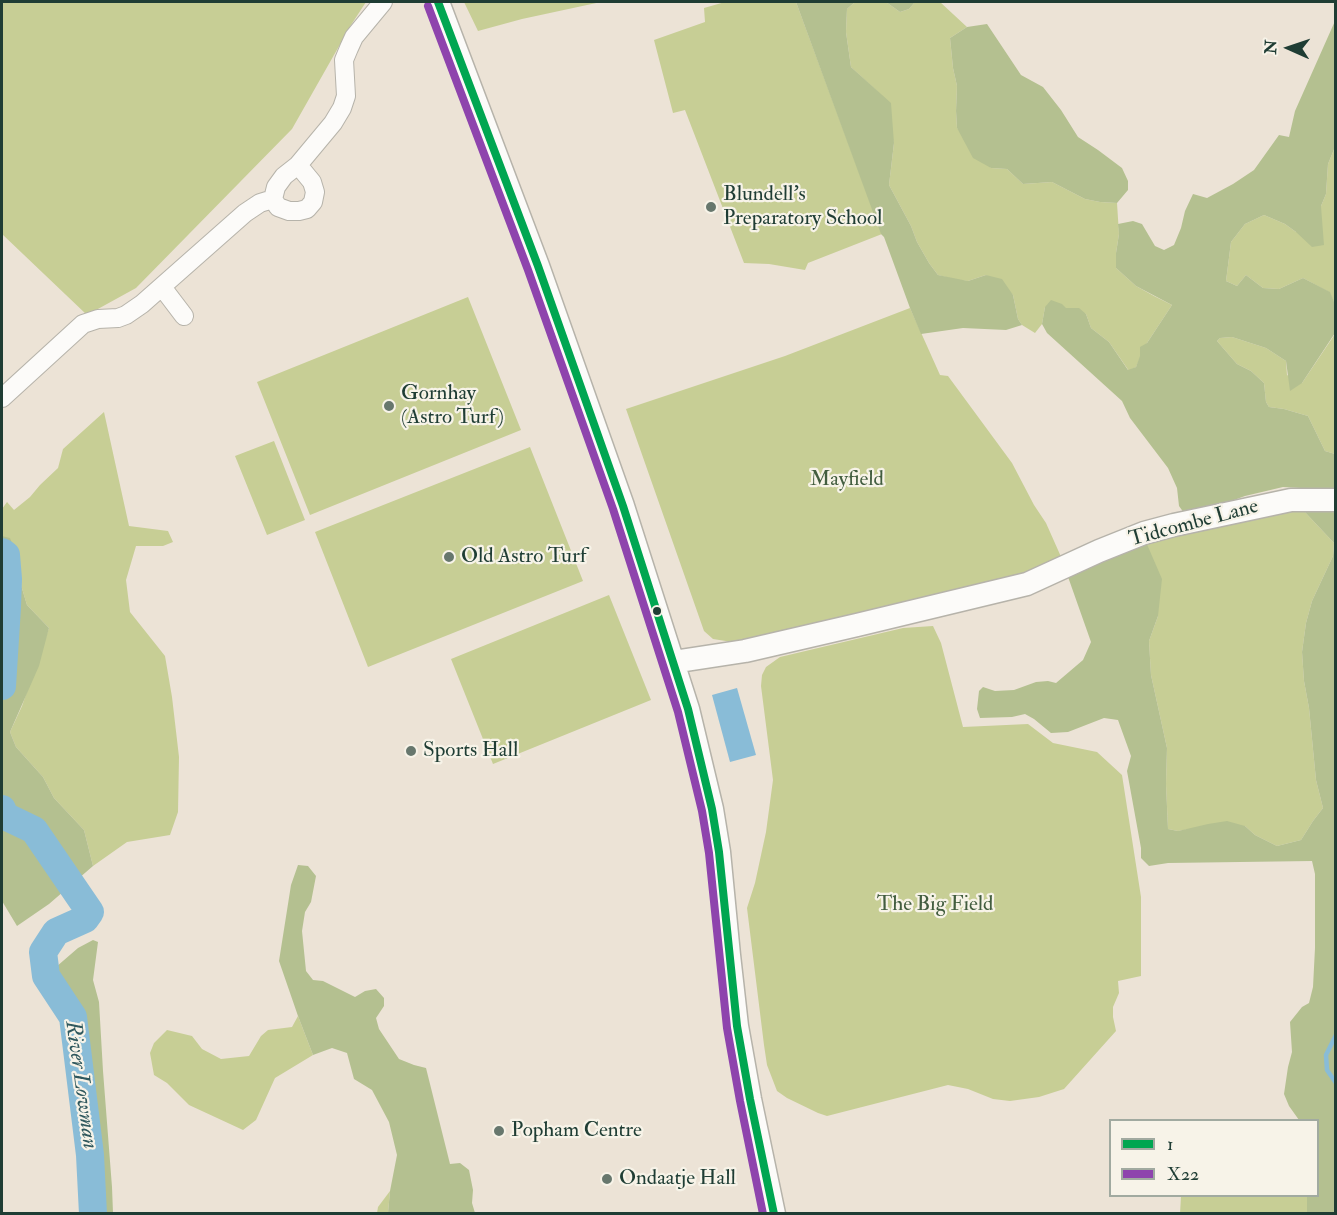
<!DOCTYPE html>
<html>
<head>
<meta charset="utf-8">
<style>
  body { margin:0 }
  #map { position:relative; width:1337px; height:1215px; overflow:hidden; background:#ece3d6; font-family:"IM FELL Double Pica",serif }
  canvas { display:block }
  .frame { position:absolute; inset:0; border:3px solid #1f3d34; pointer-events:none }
  .legend { position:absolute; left:1109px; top:1119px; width:210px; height:78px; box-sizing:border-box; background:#f7f3e8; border:2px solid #a1aaa0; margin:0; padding:8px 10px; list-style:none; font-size:18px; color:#1f3d34 }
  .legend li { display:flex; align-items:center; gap:12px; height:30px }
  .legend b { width:30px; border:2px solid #a1aaa0 }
  .north { position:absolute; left:1259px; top:18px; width:60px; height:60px; -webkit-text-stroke:4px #f7f3e8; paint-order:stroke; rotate:273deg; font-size:16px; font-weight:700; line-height:24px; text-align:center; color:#1f3d34 }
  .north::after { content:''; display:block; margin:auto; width:21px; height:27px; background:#1f3d34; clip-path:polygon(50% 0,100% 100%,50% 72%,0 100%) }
</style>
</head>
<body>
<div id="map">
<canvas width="1337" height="1215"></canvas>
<div class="frame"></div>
<ul class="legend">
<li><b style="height:8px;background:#00a651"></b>1</li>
<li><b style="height:8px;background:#8e44ad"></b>X22</li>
</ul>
<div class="north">N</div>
</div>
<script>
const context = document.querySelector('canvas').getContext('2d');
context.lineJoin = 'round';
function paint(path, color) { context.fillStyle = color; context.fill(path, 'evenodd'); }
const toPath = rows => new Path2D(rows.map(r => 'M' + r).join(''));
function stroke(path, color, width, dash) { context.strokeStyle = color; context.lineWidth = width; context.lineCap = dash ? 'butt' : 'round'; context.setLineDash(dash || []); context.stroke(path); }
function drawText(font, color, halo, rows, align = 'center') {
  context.font = font + ' "IM FELL Double Pica",serif'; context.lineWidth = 4.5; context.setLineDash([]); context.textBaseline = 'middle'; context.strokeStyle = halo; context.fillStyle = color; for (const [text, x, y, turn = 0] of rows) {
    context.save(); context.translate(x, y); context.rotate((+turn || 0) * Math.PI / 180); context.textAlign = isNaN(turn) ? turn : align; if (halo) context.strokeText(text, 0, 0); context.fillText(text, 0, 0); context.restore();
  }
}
paint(toPath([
  [2,2,366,2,351,25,292,129,136,288,87,315,2,234],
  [464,2,601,2,522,19,478,31],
  [725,2,796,2,882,234,808,263,805,270,769,264,744,263,685,110,673,113,654,40,705,22,704,8],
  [855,2,886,2,900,12,909,9,915,2,940,2,967,27,950,38,953,68,957,86,956,111,957,128,991,168,1007,169,1023,184,1052,182,1085,199,1100,202,1117,203,1119,234,1116,253,1116,268,1136,286,1154,296,1172,305,1147,343,1136,367,1129,371,1109,342,1091,328,1086,314,1066,308,1045,307,1042,324,1035,333,1022,325,1018,319,1013,295,986,275,968,281,957,280,938,275,929,263,917,242,911,226,889,185,894,143,877,91,851,67,846,32,847,9],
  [1335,113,1335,304,1329,292,1303,278,1279,289,1263,288,1246,275,1237,286,1226,281,1231,242,1245,224,1264,215,1285,224,1296,232,1321,206,1326,194,1328,164,1335,147],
  [468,297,521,430,310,515,257,382],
  [910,308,940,375,948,376,1012,463,1034,505,1046,523,1062,559,1023,578,745,644,713,639,704,631,626,409,785,356],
  [1335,334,1335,454,1325,451,1308,416,1284,409,1269,407,1266,402,1264,383,1251,371,1237,364,1217,341,1220,338,1232,337,1266,348,1286,361,1287,375,1302,383],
  [104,412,129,526,168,531,173,542,163,546,136,546,126,580,130,612,165,656,172,697,179,757,178,812,170,835,127,842,93,866,84,830,54,798,43,777,16,747,10,732,22,706,49,628,27,605,21,585,21,566,2,536,2,509,7,502,14,510,30,497,40,485,58,468,63,449],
  [274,441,305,520,267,535,235,456],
  [530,447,583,581,368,667,315,532],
  [1302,509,1334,543,1333,556,1312,601,1306,623,1302,652,1304,681,1309,708,1316,780,1323,808,1313,821,1301,840,1277,846,1255,835,1245,826,1190,829,1178,831,1168,829,1166,784,1167,748,1151,675,1149,641,1158,616,1146,542],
  [609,595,651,700,493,764,451,659],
  [933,626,941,643,963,727,1028,724,1053,743,1097,752,1122,775,1141,897,1141,976,1118,981,1119,993,1113,1007,1113,1017,1116,1031,1064,1089,1039,1097,1010,1101,993,1099,968,1089,948,1085,827,1116,818,1113,787,1098,777,1091,767,1065,764,1045,747,908,755,883,766,832,773,780,761,686,762,675,766,667,780,657,903,628],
  [298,1016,313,1055,275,1078,256,1120,243,1130,189,1105,167,1083,154,1075,150,1053,154,1043,167,1030,192,1036,202,1049,221,1059,249,1056,261,1036,268,1030,292,1027],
  [390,1191,388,1213,377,1213,378,1207],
  [1181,1196,1307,1196,1307,1213,1180,1214]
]), '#c7ce95');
paint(toPath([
  [796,2,855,2,847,9,846,32,851,67,891,103,894,143,889,185,911,226,917,242,929,263,938,275,968,281,986,275,1002,279,1013,295,1018,319,1022,325,1006,330,963,328,921,334,910,308,884,237,881,234],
  [886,2,915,2,909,9,900,12],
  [1335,21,1335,147,1328,164,1326,194,1321,206,1324,245,1312,247,1296,232,1285,224,1264,215,1245,224,1231,242,1226,281,1237,286,1246,275,1263,288,1279,289,1303,278,1330,292,1335,304,1335,333,1302,383,1290,391,1286,361,1266,348,1232,337,1220,338,1217,341,1237,364,1251,371,1264,383,1266,402,1269,407,1284,409,1308,416,1325,451,1335,454,1335,490,1283,487,1245,496,1207,510,1184,513,1179,506,1177,488,1168,468,1130,418,1122,401,1047,333,1042,324,1045,307,1051,300,1062,304,1066,308,1079,308,1086,314,1091,328,1109,342,1128,370,1136,367,1140,356,1140,347,1147,343,1172,305,1136,286,1116,268,1116,253,1119,234,1118,224,1133,221,1142,224,1155,246,1164,250,1174,245,1181,228,1185,211,1193,194,1207,198,1233,184,1254,170,1279,135,1289,137,1295,111],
  [987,24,1021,75,1043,87,1061,110,1078,137,1098,150,1122,168,1128,181,1128,190,1117,203,1100,202,1085,199,1052,182,1023,184,1007,169,991,168,973,158,957,128,956,111,957,86,953,68,950,38,967,27],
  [1335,508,1335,1213,1307,1213,1307,1196,1318,1196,1318,1120,1299,1120,1289,1106,1284,1094,1288,1067,1292,1052,1290,1022,1302,1007,1309,1003,1313,987,1315,948,1315,874,1312,861,1168,863,1149,866,1141,858,1141,848,1127,771,1131,756,1118,720,1104,718,1068,732,1051,733,1034,719,1025,714,1012,717,980,718,977,709,979,691,983,687,995,691,1014,690,1036,682,1048,681,1056,683,1083,660,1091,642,1067,574,1146,542,1162,579,1158,616,1149,641,1151,675,1167,748,1166,784,1168,829,1178,831,1208,824,1227,821,1245,826,1255,835,1277,846,1301,840,1313,821,1323,808,1316,780,1309,708,1304,681,1302,652,1306,623,1312,601,1333,556,1334,543,1302,509],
  [2,536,10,538,21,567,21,585,27,605,49,628,39,666,10,732,16,747,43,777,54,798,84,830,93,866,49,904,17,926,2,901],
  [298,865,308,866,316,876,311,902,305,912,302,931,306,971,313,980,323,981,355,997,365,991,376,989,384,998,384,1006,376,1018,379,1029,399,1059,414,1065,426,1068,450,1164,460,1163,469,1170,473,1190,472,1203,475,1213,388,1213,390,1191,397,1155,389,1122,372,1090,354,1079,347,1053,332,1048,313,1055,298,1016,279,961,291,885],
  [93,940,98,942,93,980,99,1002,103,1071,112,1187,113,1213,98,1213,92,1123,80,1029,73,1002,60,986,56,967,78,948]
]), '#b4c090');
paint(toPath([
  [737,688,756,755,730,762,712,695]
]), '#89bcd7');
stroke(toPath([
  [1336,1035,1326,1055,1327,1070,1336,1083]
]), '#89bcd7', 4.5);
stroke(toPath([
  [2,552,6,555,8,579,7,607,2,686],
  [2,809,5,816,34,830,90,912,85,919,56,932,43,952,46,976,73,1017,90,1155,93,1214]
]), '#89bcd7', 28);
const minor = toPath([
  [273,199,278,207,289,211,299,211,307,209,313,202,315,192,312,182,298,165],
  [162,287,184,316],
  [2,398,83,324,98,319,118,318,126,315,142,304,245,213,260,203,273,199,276,187,284,176,298,165,333,123,342,108,346,96,344,60,349,48,354,37,383,2]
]);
const tertiary = toPath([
  [438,2,538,266,623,506,688,709,712,809,719,852,729,955,737,1026,750,1099,774,1214],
  [673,662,745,651,857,625,1027,584,1099,551,1144,533,1174,525,1291,500,1336,500]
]);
stroke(minor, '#b6b3aa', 20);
stroke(tertiary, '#b6b3aa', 25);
stroke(minor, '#fcfbf9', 18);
stroke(tertiary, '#fcfbf9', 22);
stroke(toPath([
  [438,2,538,266,623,506,688,709,712,809,719,852,737,1026,750,1099,774,1214]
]), '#00a651', 8);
stroke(toPath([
  [428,6,528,270,613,509,678,712,702,811,709,853,727,1028,740,1101,763,1214]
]), '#8e44ad', 8);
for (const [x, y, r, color] of [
  [711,207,6,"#67776d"],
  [389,406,6,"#67776d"],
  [449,557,6,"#67776d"],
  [657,611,5,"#1f3d34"],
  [411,751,6,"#67776d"],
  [499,1131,6,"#67776d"],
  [607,1179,6,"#67776d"]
]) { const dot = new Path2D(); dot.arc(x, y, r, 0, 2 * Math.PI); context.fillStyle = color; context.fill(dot); stroke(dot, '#f7f3e8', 2); }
drawText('21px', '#1f3d34', '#f7f3e8', [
  ["Blundell's",723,195],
  ["Preparatory School",723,219],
  ["Gornhay",401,394],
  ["(Astro Turf)",401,418],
  ["Old Astro Turf",461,557],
  ["Sports Hall",423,751],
  ["Popham Centre",511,1131],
  ["Ondaatje Hall",619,1179]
], 'left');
drawText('21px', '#425d3f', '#f7f3e8', [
  ["Mayfield",847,480],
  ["The Big Field",935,905]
]);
drawText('21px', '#1f3d34', '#f7f3e8', [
  ["Tidcombe Lane",1194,524,-15]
]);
drawText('italic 22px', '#2f585d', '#f7f3e8', [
  ["River Lowman",80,1085,82]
]);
</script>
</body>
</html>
